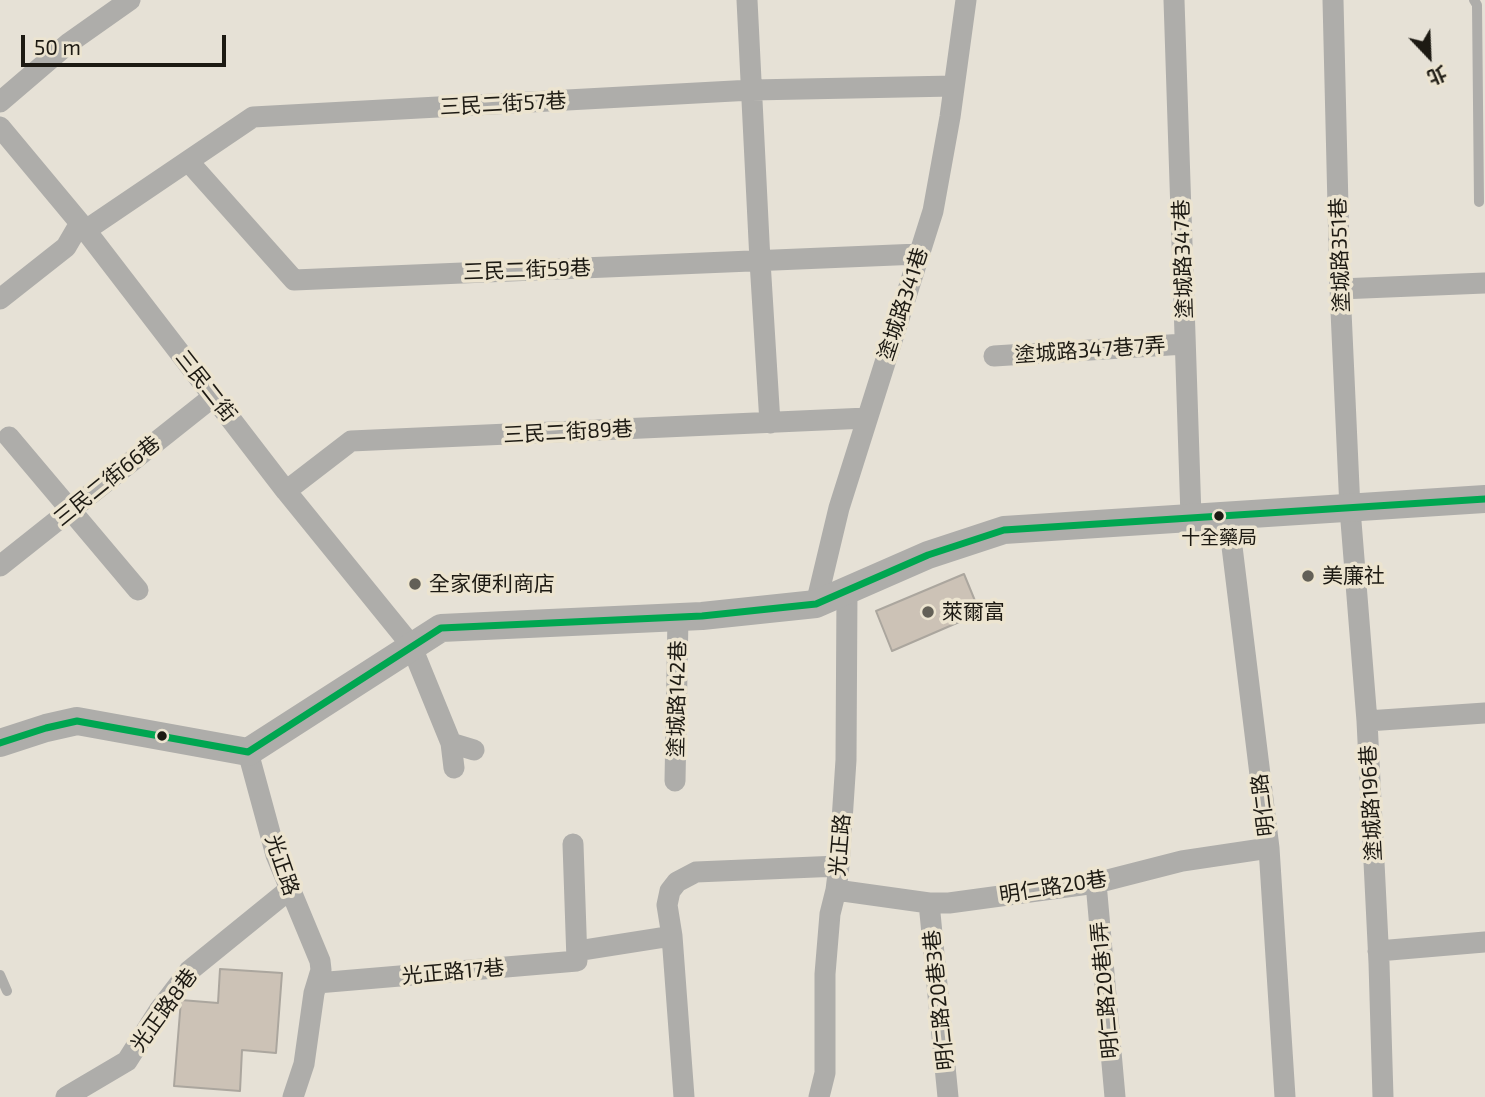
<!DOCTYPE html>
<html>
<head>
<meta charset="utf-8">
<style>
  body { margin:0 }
  #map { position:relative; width:1485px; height:1097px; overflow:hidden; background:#e6e1d6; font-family:"Exo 2","Noto Sans TC",sans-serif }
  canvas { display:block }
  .north { position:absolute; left:1394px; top:21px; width:70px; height:70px; -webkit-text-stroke:5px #ece4d0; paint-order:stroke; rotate:157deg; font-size:19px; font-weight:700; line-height:28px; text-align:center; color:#1d1a13 }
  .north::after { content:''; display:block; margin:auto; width:24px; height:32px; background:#1d1a13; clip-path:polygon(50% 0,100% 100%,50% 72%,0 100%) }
  .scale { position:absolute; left:21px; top:35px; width:205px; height:32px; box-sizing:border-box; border:4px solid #1d1a13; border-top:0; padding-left:9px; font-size:21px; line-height:24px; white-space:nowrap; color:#1d1a13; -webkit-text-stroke:5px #ece4d0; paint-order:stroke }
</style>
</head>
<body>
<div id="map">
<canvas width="1485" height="1097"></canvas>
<div class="north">北</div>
<div class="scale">50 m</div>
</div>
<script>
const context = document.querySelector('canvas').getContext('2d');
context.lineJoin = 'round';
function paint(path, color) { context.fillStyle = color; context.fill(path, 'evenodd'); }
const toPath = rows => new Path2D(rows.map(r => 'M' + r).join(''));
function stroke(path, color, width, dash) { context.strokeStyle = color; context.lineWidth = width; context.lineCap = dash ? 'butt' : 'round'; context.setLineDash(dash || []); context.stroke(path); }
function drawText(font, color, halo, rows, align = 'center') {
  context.font = font + ' "Exo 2","Noto Sans TC",sans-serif'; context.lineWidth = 7; context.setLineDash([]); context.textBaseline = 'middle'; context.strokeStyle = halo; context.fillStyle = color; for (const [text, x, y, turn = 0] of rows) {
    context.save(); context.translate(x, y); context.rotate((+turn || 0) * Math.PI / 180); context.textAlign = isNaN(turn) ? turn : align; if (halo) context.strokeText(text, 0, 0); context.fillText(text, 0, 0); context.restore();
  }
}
const building = toPath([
  [964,574,980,613,892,651,876,611,964,574],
  [220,969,282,973,276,1053,242,1050,240,1091,174,1086,181,1000,218,1003,220,969]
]);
paint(building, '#ccc2b6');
stroke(building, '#aba69e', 2);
stroke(toPath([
  [1474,0,1477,5,1479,202],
  [0,975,7,991]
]), '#aeadaa', 10);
stroke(toPath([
  [747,0,760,261,770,423],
  [1174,0,1191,517],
  [1333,0,1340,289,1350,509,1367,721,1379,963,1383,1097],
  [0,102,69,43,130,0],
  [0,127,80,223,286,491,411,645,451,743,454,768],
  [188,161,294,280,919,254],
  [86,230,253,117,752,90,954,86],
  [1340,289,1485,283],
  [0,299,66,247,80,223],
  [994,356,1185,344],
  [9,437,138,590],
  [286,491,351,441,867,418],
  [1228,514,1269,848,1285,1097],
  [0,566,214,396],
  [816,604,839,508,933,211,950,117,966,0],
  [1367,721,1485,713],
  [451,743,474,750],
  [248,752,276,855,320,961,321,970,314,993,304,1064,293,1097],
  [675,781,678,617],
  [1096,883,1115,1097],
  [836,890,929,903,949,903,1096,883,1182,861,1269,848],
  [929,903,948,1097],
  [577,951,672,936],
  [1378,951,1485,942],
  [317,983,577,961,573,844],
  [66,1097,127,1061,160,1009,189,971,290,889],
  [684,1097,672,936,667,905,670,891,677,882,696,872,839,866],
  [819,1097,825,1073,825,974,830,914,836,890,839,866,846,760,847,590]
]), '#aeadaa', 21);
stroke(toPath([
  [0,743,46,728,77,721,248,752,441,628,702,616,816,604,928,555,1004,530,1485,499]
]), '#aeadaa', 28);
stroke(toPath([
  [0,743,46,728,77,721,248,752,441,628,702,616,816,604,928,555,1004,530,1485,499]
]), '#00a651', 7);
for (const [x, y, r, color] of [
  [1219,516,6,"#1d1a13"],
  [1308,576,7,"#636057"],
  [415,584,7,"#636057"],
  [928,612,7,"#636057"],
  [162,736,6,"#1d1a13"]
]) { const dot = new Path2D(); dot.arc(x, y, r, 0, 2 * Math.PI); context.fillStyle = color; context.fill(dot); stroke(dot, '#ece4d0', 2.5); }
drawText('19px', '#1d1a13', '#ece4d0', [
  ["十全藥局",1219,538]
]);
drawText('21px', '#1d1a13', '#ece4d0', [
  ["三民二街57巷",503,104,-3],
  ["塗城路351巷",1340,255,-92],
  ["塗城路347巷",1183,259,-92],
  ["三民二街59巷",527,270,-2],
  ["塗城路341巷",903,304,-72],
  ["塗城路347巷7弄",1090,350,-4],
  ["三民二街",206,386,52],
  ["三民二街89巷",568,432,-3],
  ["三民二街66巷",107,481,-39],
  ["塗城路142巷",677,699,-89],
  ["塗城路196巷",1371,803,-93],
  ["明仁路",1263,805,-97],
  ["光正路",840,845,-85],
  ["光正路",282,865,71],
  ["明仁路20巷",1053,887,-9],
  ["光正路17巷",453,972,-5],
  ["明仁路20巷1弄",1105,990,-95],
  ["明仁路20巷3巷",939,1000,-96],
  ["光正路8巷",164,1010,-54]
]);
drawText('21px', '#1d1a13', '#ece4d0', [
  ["美廉社",1322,576],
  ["全家便利商店",429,584],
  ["萊爾富",942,612]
], 'left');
</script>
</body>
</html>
